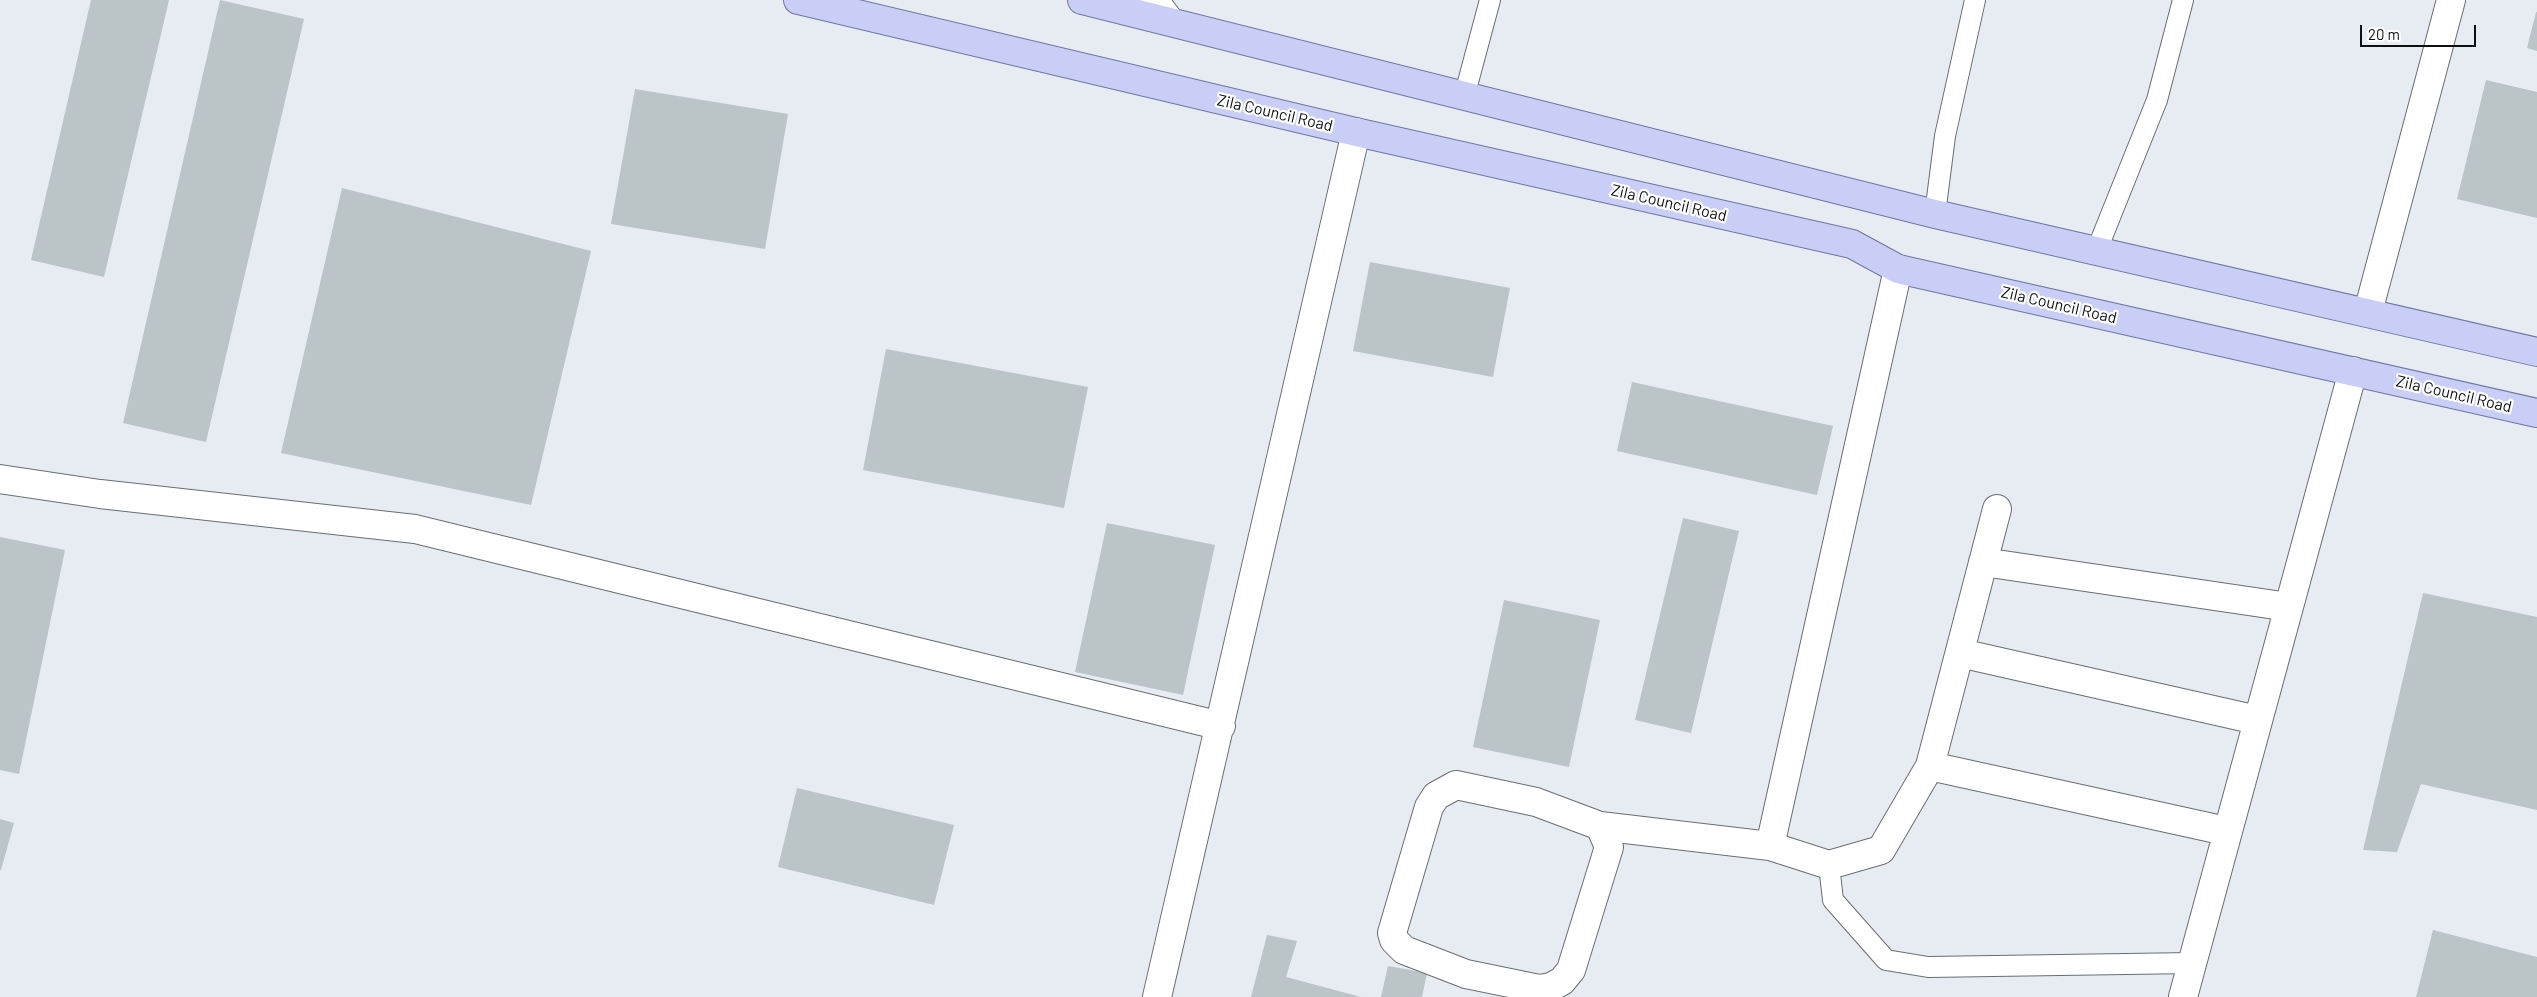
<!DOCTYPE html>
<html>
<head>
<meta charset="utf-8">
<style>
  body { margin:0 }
  #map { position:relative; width:2537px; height:997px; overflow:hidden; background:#e6ecf2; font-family:Barlow,sans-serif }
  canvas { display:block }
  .scale { position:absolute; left:2360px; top:25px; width:116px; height:22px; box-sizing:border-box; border:2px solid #0d0f11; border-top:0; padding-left:6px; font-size:15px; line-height:18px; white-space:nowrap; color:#0d0f11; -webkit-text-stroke:4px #fff; paint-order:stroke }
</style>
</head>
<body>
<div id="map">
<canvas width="2537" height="997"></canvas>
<div class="scale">20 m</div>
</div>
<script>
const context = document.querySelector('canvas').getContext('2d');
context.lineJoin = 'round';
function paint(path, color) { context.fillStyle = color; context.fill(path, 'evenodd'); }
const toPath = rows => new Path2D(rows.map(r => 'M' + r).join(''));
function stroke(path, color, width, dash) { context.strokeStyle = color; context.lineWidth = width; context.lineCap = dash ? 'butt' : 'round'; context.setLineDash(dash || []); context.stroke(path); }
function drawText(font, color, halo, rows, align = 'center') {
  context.font = font + ' Barlow,sans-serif'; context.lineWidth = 4.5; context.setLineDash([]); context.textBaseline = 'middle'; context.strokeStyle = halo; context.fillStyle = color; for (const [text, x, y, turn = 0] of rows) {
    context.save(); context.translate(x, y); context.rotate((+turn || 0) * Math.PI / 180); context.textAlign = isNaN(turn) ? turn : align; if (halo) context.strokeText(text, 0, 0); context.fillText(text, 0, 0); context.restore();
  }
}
paint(toPath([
  [91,0,169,0,104,277,31,260],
  [220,0,304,19,206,442,123,423],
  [2536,12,2537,12,2537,51,2527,48],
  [2486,80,2537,92,2537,218,2457,199],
  [635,89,788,114,765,249,611,224],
  [342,188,591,251,531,505,281,453],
  [1370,262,1510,288,1493,377,1353,351],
  [886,349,1088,387,1064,508,863,470],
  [1632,382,1833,426,1817,495,1617,451],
  [1683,518,1739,531,1691,733,1635,720],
  [1107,523,1215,545,1183,695,1075,672],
  [0,537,65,550,19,774,0,770],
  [2423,593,2537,617,2537,810,2421,784,2397,852,2363,850],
  [1504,600,1600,620,1569,767,1473,747],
  [797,788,954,825,934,905,778,867],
  [0,819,14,823,1,870,0,870],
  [2433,930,2537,957,2537,997,2416,997],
  [1267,935,1297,941,1286,977,1361,997,1251,997],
  [1388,966,1427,973,1422,997,1381,997]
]), '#bbc4c7');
const lane = toPath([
  [1464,97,1490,0],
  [1935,214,1945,136,1975,0],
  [2096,252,2157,100,2183,0],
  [1829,865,1833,900,1886,960,1928,967,2192,963]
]);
const street = toPath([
  [1154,0,1169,20],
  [2368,312,2451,0],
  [0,479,100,494,415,529,1221,726],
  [1983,562,2289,607],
  [1960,653,2257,720],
  [1930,766,2226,831],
  [1456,785,1536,802,1600,826,1609,847,1571,970,1562,981,1551,987,1539,989,1466,974,1404,950,1394,940,1392,933,1429,807,1436,796,1456,785],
  [1600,826,1770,846,1898,269],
  [1770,846,1829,865,1881,850,1930,766,1997,509],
  [1157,997,1356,132],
  [2183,997,2353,371]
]);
const primary = toPath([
  [798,0,1356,132,1852,244,1898,269,2537,413],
  [1082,0,1935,214,2537,352]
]);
stroke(lane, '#696e73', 22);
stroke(street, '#696e73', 30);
stroke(primary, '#7076a3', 30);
stroke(lane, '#fff', 20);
stroke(street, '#fff', 28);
stroke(primary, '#c9cef7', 28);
drawText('16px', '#0d0f11', '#fff', [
  ["Zila Council Road",1275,113,13],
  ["Zila Council Road",1669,203,13],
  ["Zila Council Road",2059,305,13],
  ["Zila Council Road",2454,394,13]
]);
</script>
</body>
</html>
